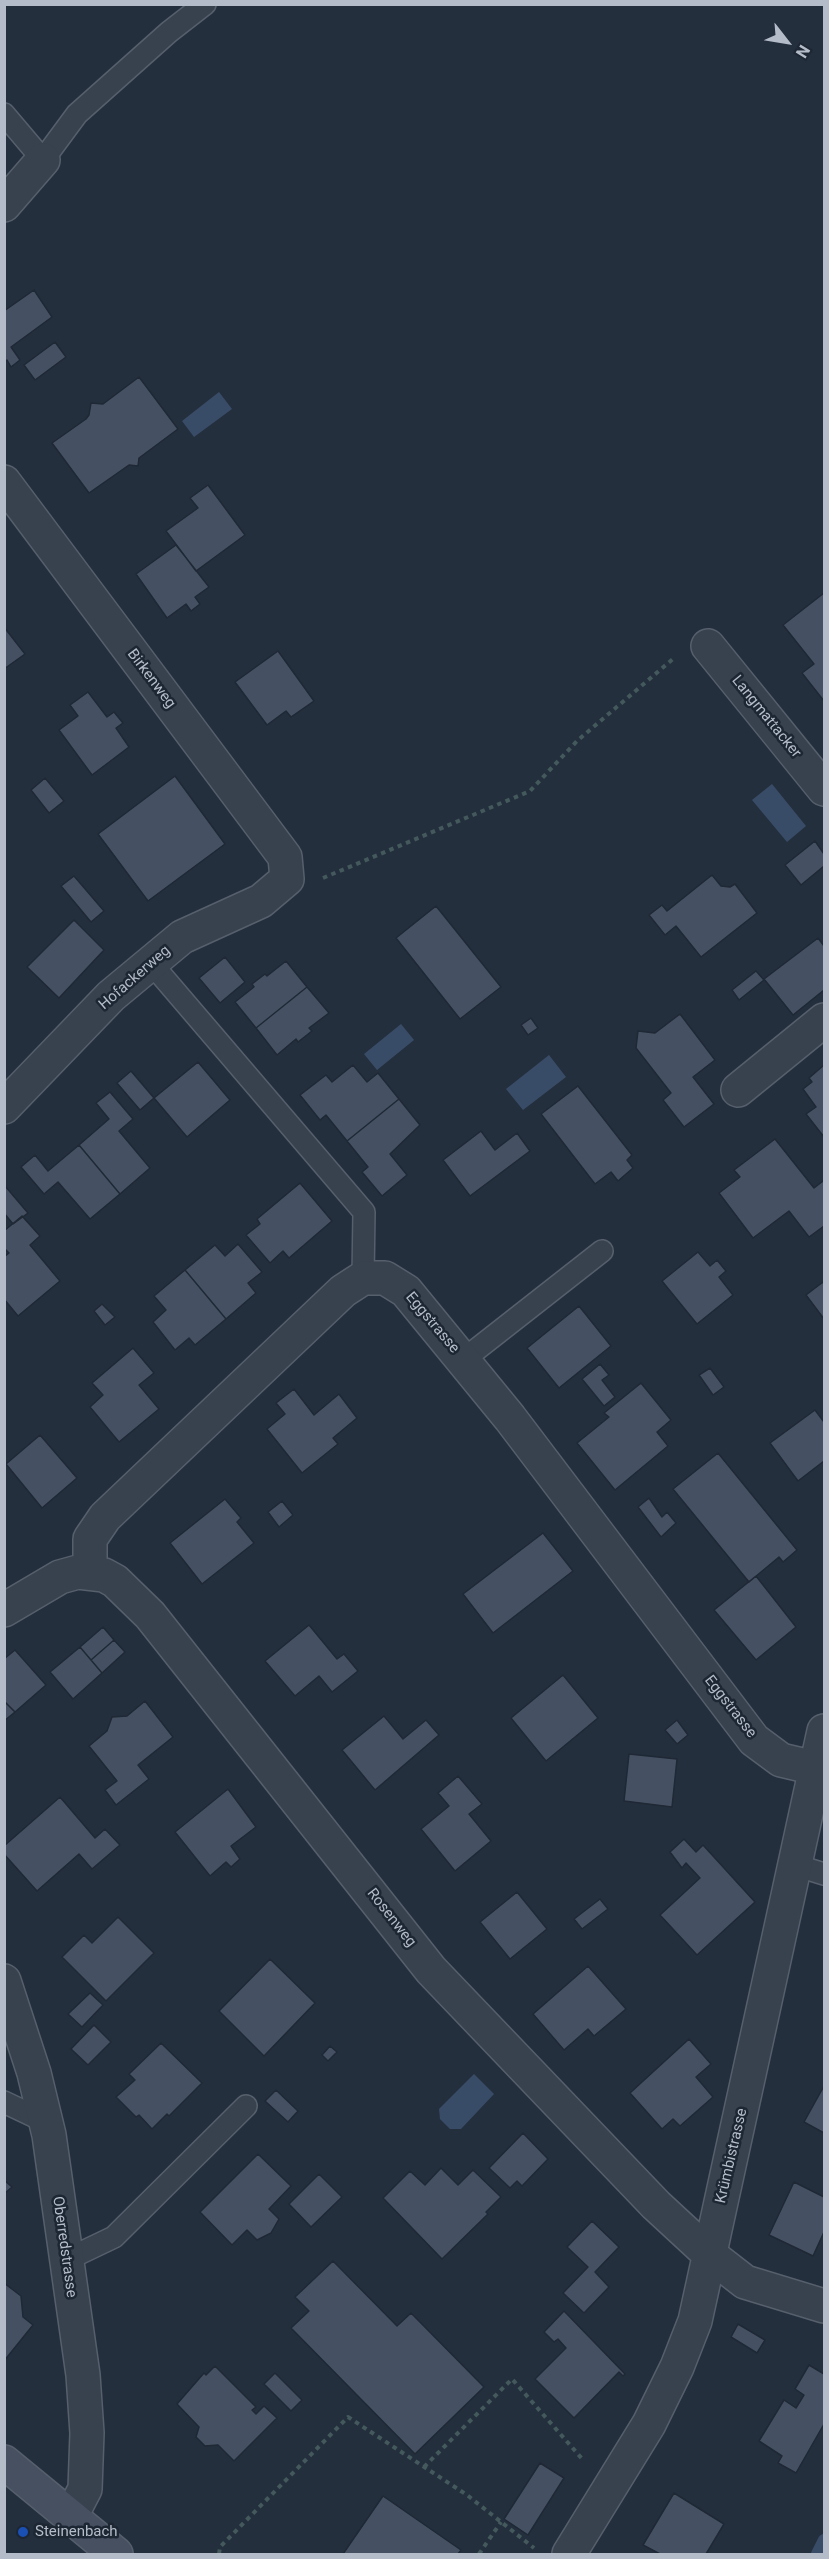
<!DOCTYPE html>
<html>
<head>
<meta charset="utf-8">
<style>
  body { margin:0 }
  #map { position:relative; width:829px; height:2559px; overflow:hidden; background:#242f3e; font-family:Roboto,sans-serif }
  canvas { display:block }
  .frame { position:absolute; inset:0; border:6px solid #b4bcc9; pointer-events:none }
  .north { position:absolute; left:757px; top:12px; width:60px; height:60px; -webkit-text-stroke:4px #1d2633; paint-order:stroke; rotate:121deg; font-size:16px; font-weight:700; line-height:24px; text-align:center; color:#b4bcc9 }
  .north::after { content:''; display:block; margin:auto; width:21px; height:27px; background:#b4bcc9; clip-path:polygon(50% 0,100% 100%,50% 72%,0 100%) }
</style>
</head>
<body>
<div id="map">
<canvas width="829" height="2559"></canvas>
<div class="frame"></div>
<div class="north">N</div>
</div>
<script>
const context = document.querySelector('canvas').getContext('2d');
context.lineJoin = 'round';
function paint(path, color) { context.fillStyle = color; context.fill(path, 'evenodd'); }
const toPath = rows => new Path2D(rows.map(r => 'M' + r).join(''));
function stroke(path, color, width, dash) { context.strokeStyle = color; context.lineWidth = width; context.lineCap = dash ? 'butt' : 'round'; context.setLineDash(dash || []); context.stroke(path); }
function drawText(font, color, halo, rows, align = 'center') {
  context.font = font + ' Roboto,sans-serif'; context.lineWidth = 5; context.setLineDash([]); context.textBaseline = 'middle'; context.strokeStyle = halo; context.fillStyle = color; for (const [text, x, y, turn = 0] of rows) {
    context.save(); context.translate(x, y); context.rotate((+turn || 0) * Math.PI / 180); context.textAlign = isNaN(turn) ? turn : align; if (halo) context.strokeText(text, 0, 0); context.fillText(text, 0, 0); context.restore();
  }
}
paint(toPath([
  [219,392,232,409,194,437,182,421],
  [772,784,806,826,787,842,752,800],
  [401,1024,414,1040,377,1070,364,1054],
  [549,1055,566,1077,523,1110,506,1089],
  [474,2074,494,2094,461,2129,450,2129,440,2119,439,2109]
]), '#394c67');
stroke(toPath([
  [817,2554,824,2540]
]), '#394c67', 12);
const building = toPath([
  [34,290,52,317,11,347,20,360,11,367,7,360,4,362,4,311,34,290],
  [55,342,66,357,35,380,24,365,55,342],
  [139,377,178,429,139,458,138,466,129,465,89,493,52,443,86,419,89,415,91,403,103,404,139,377],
  [208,485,245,535,196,571,166,531,198,508,190,498,208,485],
  [176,545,209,587,195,597,200,604,191,611,186,604,167,618,136,574,176,545],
  [824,593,824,701,802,673,814,664,783,625,824,593],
  [4,627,25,654,4,669,4,627],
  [278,651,314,701,291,717,286,711,267,725,235,682,278,651],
  [88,692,107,717,114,712,123,723,116,728,129,747,92,775,59,730,78,716,70,705,88,692],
  [175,776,225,844,148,901,98,834,175,776],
  [45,778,64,801,49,813,31,790,45,778],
  [815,841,824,854,824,866,801,885,785,865,815,841],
  [712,875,721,886,730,887,735,884,757,913,701,957,676,926,665,935,649,915,662,905,667,911,712,875],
  [74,876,104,911,91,922,61,886,74,876],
  [436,906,501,987,460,1019,396,938,436,906],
  [74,920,104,950,59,998,27,967,74,920],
  [818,938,824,946,824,990,793,1015,764,979,818,938],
  [225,957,245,982,220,1003,199,978,225,957],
  [286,961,307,987,256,1028,235,1002,254,987,252,984,265,974,267,976,286,961],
  [756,971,764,980,739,1000,732,990,756,971],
  [307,987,329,1013,309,1028,312,1031,298,1042,296,1039,277,1055,256,1028,307,987],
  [680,1014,715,1060,693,1077,714,1104,684,1127,663,1100,671,1093,636,1048,638,1031,655,1033,680,1014],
  [531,1018,538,1028,528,1035,521,1025,531,1018],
  [198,1062,230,1100,187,1137,154,1098,140,1110,117,1083,131,1071,154,1098,198,1062],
  [353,1065,367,1082,378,1073,399,1099,347,1141,326,1115,320,1120,300,1095,326,1075,332,1082,353,1065],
  [824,1065,824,1137,806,1114,816,1107,803,1089,812,1082,809,1078,824,1065],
  [578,1086,632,1155,627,1160,633,1168,618,1181,611,1172,595,1184,541,1114,578,1086],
  [110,1092,133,1119,119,1131,150,1168,120,1194,79,1145,109,1119,96,1103,110,1092],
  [399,1099,420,1125,390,1154,407,1175,382,1196,362,1172,368,1167,347,1141,399,1099],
  [481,1131,495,1150,517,1133,530,1151,470,1196,443,1160,481,1131],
  [775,1139,814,1188,823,1181,824,1183,824,1226,809,1237,789,1211,753,1238,719,1193,740,1177,734,1170,775,1139],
  [79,1145,120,1194,90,1219,58,1182,44,1194,21,1167,35,1155,48,1171,79,1145],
  [300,1183,332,1221,289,1258,283,1251,270,1263,246,1235,260,1224,257,1219,300,1183],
  [5,1186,28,1213,13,1224,4,1213,5,1186],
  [22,1216,40,1236,30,1245,60,1281,18,1316,4,1299,4,1257,9,1253,4,1248,4,1231,22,1216],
  [238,1244,262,1272,248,1283,256,1293,226,1319,185,1270,215,1245,225,1256,238,1244],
  [698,1252,710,1266,717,1260,726,1271,719,1277,733,1295,697,1324,662,1281,698,1252],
  [185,1270,226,1319,195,1345,189,1338,175,1350,153,1322,166,1310,154,1296,185,1270],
  [823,1282,824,1284,824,1319,806,1295,823,1282],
  [102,1304,115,1317,105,1325,94,1311,102,1304],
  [579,1306,611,1346,559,1388,527,1348,579,1306],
  [133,1348,154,1373,139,1385,159,1409,119,1442,90,1407,103,1395,92,1383,133,1348],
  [600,1364,609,1375,602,1380,615,1397,604,1406,582,1379,600,1364],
  [710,1368,724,1387,713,1395,699,1375,710,1368],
  [641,1383,671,1420,657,1432,668,1446,615,1490,577,1443,609,1417,604,1413,641,1383],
  [294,1389,314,1415,339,1394,357,1418,333,1438,338,1444,302,1473,267,1429,285,1414,276,1403,294,1389],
  [815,1410,824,1422,824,1461,798,1481,770,1443,815,1410],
  [40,1435,77,1478,42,1508,6,1464,40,1435],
  [718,1453,797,1550,783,1562,779,1557,749,1582,673,1489,718,1453],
  [649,1498,662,1517,667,1512,676,1523,661,1537,638,1507,649,1498],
  [225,1499,241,1518,237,1522,254,1543,202,1584,170,1543,225,1499],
  [282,1501,293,1515,279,1527,268,1512,282,1501],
  [543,1533,573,1571,493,1633,463,1594,543,1533],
  [756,1576,796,1627,756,1660,714,1610,756,1576],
  [309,1625,337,1659,344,1654,358,1671,332,1692,319,1676,295,1696,265,1661,309,1625],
  [103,1627,114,1640,91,1660,80,1647,103,1627],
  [114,1640,125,1652,102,1673,91,1660,114,1640],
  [80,1647,102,1673,73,1699,50,1672,80,1647],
  [15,1650,46,1685,15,1712,4,1701,4,1659,15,1650],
  [563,1675,598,1718,546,1761,511,1718,563,1675],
  [4,1701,15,1712,4,1721,4,1701],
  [145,1701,173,1737,138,1765,149,1779,116,1805,105,1790,117,1781,89,1746,107,1731,112,1717,127,1716,145,1701],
  [384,1716,403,1739,426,1720,439,1735,375,1790,342,1750,384,1716],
  [677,1720,688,1735,677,1744,665,1730,677,1720],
  [629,1754,677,1759,672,1807,624,1801,629,1754],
  [458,1776,482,1804,469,1814,491,1841,455,1871,421,1829,449,1806,438,1793,458,1776],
  [228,1789,256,1827,231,1846,240,1859,231,1867,226,1862,210,1876,175,1832,228,1789],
  [60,1797,95,1838,105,1829,120,1845,92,1869,79,1854,37,1891,4,1854,4,1846,60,1797],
  [684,1839,696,1852,703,1845,755,1902,697,1955,660,1915,700,1878,686,1863,682,1868,670,1852,684,1839],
  [517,1892,547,1929,510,1959,480,1922,517,1892],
  [600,1899,608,1909,582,1929,574,1919,600,1899],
  [118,1917,154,1953,106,2001,62,1957,84,1935,92,1943,118,1917],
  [270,1959,315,2003,264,2056,219,2011,270,1959],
  [588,1966,626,2009,594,2036,588,2029,564,2050,533,2014,588,1966],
  [90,1993,103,2005,82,2027,68,2014,90,1993],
  [94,2025,111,2042,88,2065,71,2049,94,2025],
  [689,2039,711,2064,696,2077,713,2097,680,2126,673,2119,662,2129,630,2093,689,2039],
  [161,2043,202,2083,169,2116,167,2114,152,2129,139,2115,136,2117,116,2097,135,2080,129,2074,161,2043],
  [330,2046,337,2052,328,2061,322,2055,330,2046],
  [824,2086,824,2133,804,2122,824,2086],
  [276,2090,298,2111,288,2122,265,2101,276,2090],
  [523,2133,548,2159,522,2186,517,2181,510,2188,489,2168,523,2133],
  [258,2154,291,2186,269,2209,279,2219,271,2233,257,2240,247,2230,232,2245,200,2212,258,2154],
  [441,2168,458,2185,473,2170,501,2197,486,2212,488,2214,442,2259,383,2198,410,2171,425,2185,441,2168],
  [319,2174,342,2197,311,2227,289,2204,319,2174],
  [4,2180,12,2187,4,2194,4,2180],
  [794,2182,824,2197,824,2232,813,2256,769,2235,794,2182],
  [592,2221,619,2247,595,2272,609,2287,584,2313,563,2293,588,2267,567,2247,592,2221],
  [333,2261,397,2326,411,2313,484,2387,415,2454,291,2328,309,2311,295,2297,333,2261],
  [4,2283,21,2296,23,2317,33,2325,4,2361,4,2283],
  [564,2311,625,2374,623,2376,619,2372,574,2418,535,2379,566,2348,558,2339,554,2342,544,2332,564,2311],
  [738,2324,765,2340,757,2353,731,2337,738,2324],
  [809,2365,824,2374,824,2424,796,2473,778,2463,782,2456,759,2441,784,2400,796,2408,804,2395,795,2389,809,2365],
  [215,2366,256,2407,252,2410,256,2414,264,2406,277,2418,234,2461,218,2445,205,2446,196,2437,199,2427,177,2404,204,2373,206,2375,215,2366],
  [275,2373,302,2400,291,2411,264,2384,275,2373],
  [540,2463,564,2478,528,2535,504,2519,540,2463],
  [674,2493,724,2524,706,2554,660,2554,643,2545,674,2493],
  [383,2496,461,2550,458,2554,343,2554,383,2496]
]);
paint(building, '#455162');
stroke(building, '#1f2835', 1.5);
const lane = toPath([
  [4,114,43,160,77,114,169,32,205,4],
  [151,963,364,1212,363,1278],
  [463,1360,602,1251],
  [795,1865,824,1874],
  [4,2102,46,2122],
  [66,2260,114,2237,246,2106]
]);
const street = toPath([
  [4,205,43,160],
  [4,482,285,857,287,879,261,901,182,937,111,996,4,1107],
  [708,646,824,789],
  [738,1090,824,1020],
  [90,1572,90,1539,105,1517,343,1291,363,1278,385,1278,406,1291,510,1418,754,1740,781,1760,815,1768],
  [4,1610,60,1577,78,1572,104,1575,115,1581,150,1615,431,1970,656,2205,709,2254,745,2282,824,2306],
  [4,1981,34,2073,49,2135,83,2375,87,2433,85,2489,71,2516],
  [569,2554,649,2424,677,2367,695,2321,824,1731]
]);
const secondary = toPath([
  [4,2462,116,2554]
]);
stroke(lane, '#565f6c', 24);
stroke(street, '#565f6c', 36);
stroke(secondary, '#565f6c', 36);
stroke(toPath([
  [323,878,530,791,577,741,674,658],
  [424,2467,512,2379,584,2461],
  [219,2554,220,2547,348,2417,467,2495,534,2548],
  [479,2554,501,2522]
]), '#44595c', 4, [4.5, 4.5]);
stroke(lane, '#38414e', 21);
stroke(street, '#38414e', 33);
stroke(secondary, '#465061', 33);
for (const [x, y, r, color] of [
  [23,2532,6,"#1a4fb4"]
]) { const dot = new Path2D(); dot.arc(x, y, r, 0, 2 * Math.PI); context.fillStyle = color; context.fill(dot); stroke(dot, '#1d2633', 2); }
drawText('15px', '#b4bcc9', '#1d2633', [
  ["Birkenweg",151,679,53],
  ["Langmattacker",766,717,51],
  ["Hofackerweg",135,978,-41],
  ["Eggstrasse",432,1323,50],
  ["Eggstrasse",730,1707,52],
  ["Rosenweg",391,1918,52],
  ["Krümbistrasse",732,2156,-77],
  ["Oberredstrasse",64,2247,82]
]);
drawText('15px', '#b4bcc9', '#1d2633', [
  ["Steinenbach",35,2532]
], 'left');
</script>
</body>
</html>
